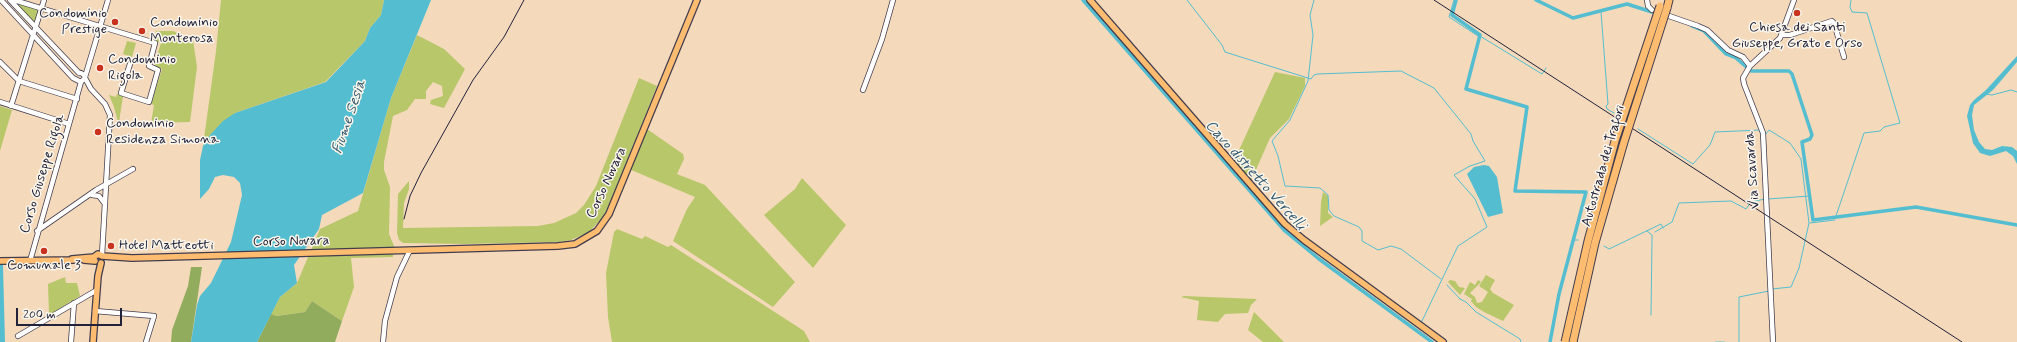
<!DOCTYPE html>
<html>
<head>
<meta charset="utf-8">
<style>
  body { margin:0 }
  #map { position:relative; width:2017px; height:342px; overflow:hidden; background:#f4d9bb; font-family:Mynerve,sans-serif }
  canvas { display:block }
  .scale { position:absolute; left:16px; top:308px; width:106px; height:18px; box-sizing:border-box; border:2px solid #22223b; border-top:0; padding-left:5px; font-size:12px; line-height:14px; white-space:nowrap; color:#22223b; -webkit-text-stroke:3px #fbf7ec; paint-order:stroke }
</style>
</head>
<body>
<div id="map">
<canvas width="2017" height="342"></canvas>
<div class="scale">200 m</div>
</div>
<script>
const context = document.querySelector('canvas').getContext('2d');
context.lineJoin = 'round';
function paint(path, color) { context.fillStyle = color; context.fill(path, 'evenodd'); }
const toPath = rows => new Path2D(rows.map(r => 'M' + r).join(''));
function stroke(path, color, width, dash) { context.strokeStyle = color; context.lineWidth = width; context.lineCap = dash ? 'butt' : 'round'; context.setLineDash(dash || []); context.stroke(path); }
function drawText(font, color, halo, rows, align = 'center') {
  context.font = font + ' Mynerve,sans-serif'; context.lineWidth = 3; context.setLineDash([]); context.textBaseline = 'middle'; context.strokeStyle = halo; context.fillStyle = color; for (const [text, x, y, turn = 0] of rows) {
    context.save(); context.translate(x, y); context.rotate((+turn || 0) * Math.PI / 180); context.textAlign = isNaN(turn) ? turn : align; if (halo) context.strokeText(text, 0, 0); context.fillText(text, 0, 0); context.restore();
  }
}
paint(toPath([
  [221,0,384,0,381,15,370,28,365,41,325,82,235,113,210,135,203,146,216,51],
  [19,3,39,9,35,22,18,5],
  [156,31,173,31,193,40,197,67,190,122,151,123,154,105,151,104,162,69,154,66,161,43,153,40],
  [417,35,444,49,465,69,444,108,430,104,431,100,443,96,442,86,433,82,426,91,426,99,415,99,407,110,393,116,384,162,384,170,390,187,389,234,394,246,393,257,351,258,354,287,342,321,312,301,305,312,275,316,271,314,280,297,297,283,320,229,358,211,391,98],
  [127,41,136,43,132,57,123,54],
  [1275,72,1305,78,1305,86,1289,119,1270,138,1251,181,1234,161],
  [639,78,657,86,610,203,603,217,589,232,571,240,558,242,465,244,403,243,399,240,397,233,398,194,409,181,409,189,404,203,403,228,538,226,554,223,576,213,584,205,596,186],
  [117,94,123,96,119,122,118,122,114,107,109,95,116,97],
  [0,106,12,110,0,151],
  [647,129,683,154,684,159,677,174,705,185,795,282,773,307,673,241,687,209,695,197,629,169],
  [802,178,846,225,813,268,764,215,795,189],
  [1323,192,1328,196,1328,213,1333,217,1320,226,1321,202],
  [617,229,642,239,645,236,668,247,671,245,804,331,810,342,612,342,608,317,606,273,614,232],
  [1486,275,1495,280,1490,289,1493,293,1514,305,1503,321,1484,312,1476,307,1471,301,1472,299,1464,294,1470,282,1475,285,1478,280,1481,282,1470,293,1475,297,1477,303,1482,302,1488,292,1479,286],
  [65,277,66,283,77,283,80,296,49,315,48,284],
  [1450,280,1455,281,1459,287,1465,288,1460,295,1448,282],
  [1184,296,1257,299,1251,305,1248,313,1225,314,1218,322,1197,320,1199,301,1181,297],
  [1254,312,1284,342,1263,342,1248,330]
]), '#b8c76a');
paint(toPath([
  [191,267,202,267,191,342,171,342,172,330,188,286],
  [312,301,342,321,335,342,257,342,271,314,276,316,305,312]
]), '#92ac5e');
paint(toPath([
  [384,0,431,0,391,98,363,193,322,215,319,229,294,265,297,283,280,297,257,342,191,342,197,305,200,296,211,283,231,242,242,195,240,183,234,177,223,175,215,177,209,189,200,199,200,160,203,146,210,135,223,121,235,113,326,82,365,41,370,28,381,15],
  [2017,56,2017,62,1993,90,1974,105,1972,115,1974,130,1979,142,1985,149,1992,150,2002,146,2012,147,2017,151,2017,164,2013,156,2006,151,1990,156,1980,153,1973,143,1967,116,1970,105,1974,100,1986,90],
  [1484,165,1489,166,1497,177,1503,213,1488,217,1467,174,1474,167]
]), '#54bed0');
stroke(toPath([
  [1187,0,1222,45,1225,52,1311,79,1314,75,1317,74,1401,71,1434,88,1471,134,1473,141,1485,161,1470,166,1454,175,1475,199,1487,227,1458,246,1421,323],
  [1314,0,1310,15,1313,35,1308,81,1290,120,1272,141,1278,156,1285,186,1320,188,1328,195,1329,210,1334,216,1359,227,1362,231,1362,241,1378,250,1391,246,1401,249,1441,279],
  [1454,0,1449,17,1478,36],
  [1601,12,1608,104,1606,106,1607,109,1614,113],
  [1480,36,1542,74,1546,68],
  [1985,94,1992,95,2011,90,2017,92],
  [1638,129,1693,164,1710,145,1715,132,1760,130],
  [1766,134,1769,130,1790,143,1801,159,1809,223,1799,268,1791,287,1772,289],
  [1768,199,1810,196],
  [1836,216,1864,133,1880,131,1884,127,1900,123,1867,13,1852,12,1850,7,1851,0],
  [1810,223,1835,220],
  [1647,231,1652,235,1652,240,1651,315],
  [1655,232,1672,222,1679,203,1731,201,1746,209,1751,202,1765,199],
  [1573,240,1578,240],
  [1604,246,1609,249,1661,224,1663,228],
  [1447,285,1460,299,1466,302,1476,312,1520,339,1521,342],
  [1716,342,1724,342],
  [1739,342,1739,297,1769,291]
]), '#54bed0', 1);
stroke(toPath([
  [1083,0,1285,231,1319,259,1432,342],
  [1456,0,1452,15,1480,35,1466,89,1527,107,1515,191,1586,192,1559,294,1550,342],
  [1536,0,1573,18,1627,4,1652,12],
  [1692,26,1704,31,1726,54,1736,58,1751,71,1789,71,1792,74,1812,135,1810,139,1802,142,1813,220,1916,207,2017,225]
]), '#54bed0', 3.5);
stroke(toPath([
  [0,266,2,342]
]), '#54bed0', 6);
const minor = toPath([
  [1,0,73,78,81,82],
  [10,0,79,73],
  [14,0,155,43,149,66,158,70,149,102,121,93,130,64],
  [1647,0,1648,6,1652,10],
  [1669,16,1698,26,1707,30,1728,50,1743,57,1750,66],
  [1782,35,1790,35,1832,21,1834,23,1844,57],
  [0,62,19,81,77,99],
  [85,77,108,0],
  [85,78,91,89,105,104,110,115,102,255],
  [863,90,882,39,893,0],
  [0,102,69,124],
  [11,106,44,0],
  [92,195,99,196,105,204],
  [37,231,96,190,133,169],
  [30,261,81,82,85,78,84,75,81,73],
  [95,311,154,316,146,342],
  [18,336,97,290],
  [71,342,74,303],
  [383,342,385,321,397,277,410,250],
  [1773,342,1763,133,1744,84,1743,78,1750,66,1780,38,1794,0]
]);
const major = toPath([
  [1090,0,1285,224,1304,240,1443,342],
  [72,259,94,257,98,254,102,256,132,258,558,246,575,244,597,231,609,214,697,0],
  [84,260,95,261],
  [0,261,74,260],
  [93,342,98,276,101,263]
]);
const highway = toPath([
  [1667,8,1669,0]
]);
stroke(minor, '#423d4e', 6);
stroke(major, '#423d4e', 8);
stroke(highway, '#423d4e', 9);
stroke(minor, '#fff', 4.5);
stroke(major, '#febc70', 5.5);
stroke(highway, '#febc70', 7);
stroke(toPath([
  [1434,0,1962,342],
  [404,219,410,196,421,173,473,80,504,37,524,0]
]), '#22223b', 1);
const highwayBridge = toPath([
  [1565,342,1588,241,1615,141,1660,6],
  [1573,342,1595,243,1624,142,1667,8]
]);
stroke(highwayBridge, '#423d4e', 9, []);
stroke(highwayBridge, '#febc70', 7);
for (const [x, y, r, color] of [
  [1797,13,4,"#c8321e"],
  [115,22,4,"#c8321e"],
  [142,31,4,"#c8321e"],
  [100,68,4,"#c8321e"],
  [98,132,4,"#c8321e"],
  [111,246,4,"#c8321e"],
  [44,251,4,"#c8321e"]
]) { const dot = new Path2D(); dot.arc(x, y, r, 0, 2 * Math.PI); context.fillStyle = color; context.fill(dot); stroke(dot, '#fbf7ec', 1.5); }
drawText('14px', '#22223b', '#fbf7ec', [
  ["Condominio",107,14,"right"],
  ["Prestige",107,30,"right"],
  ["Condominio",150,23],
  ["Monterosa",150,39],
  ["Chiesa dei Santi",1797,28,"center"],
  ["Giuseppe, Grato e Orso",1797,44,"center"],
  ["Condominio",108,60],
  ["Rigola",108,76],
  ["Condominio",106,124],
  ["Residenza Simona",106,140],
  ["Hotel Matteotti",119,246],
  ["Comunale 3",44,266,"center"]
], 'left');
drawText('14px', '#22223b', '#fbf7ec', [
  ["Autostrada dei Trafori",1604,166,-74],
  ["Via Scavarda",1753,170,-94],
  ["Corso Giuseppe Rigola",43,174,-73],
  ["Corso Novara",607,183,-65],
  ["Corso Novara",291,242,-1]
]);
drawText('italic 15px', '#34596f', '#fbf7ec', [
  ["Fiume Sesia",350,117,-71],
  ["Cavo distretto Vercelli",1255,176,48]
]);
</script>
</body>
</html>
